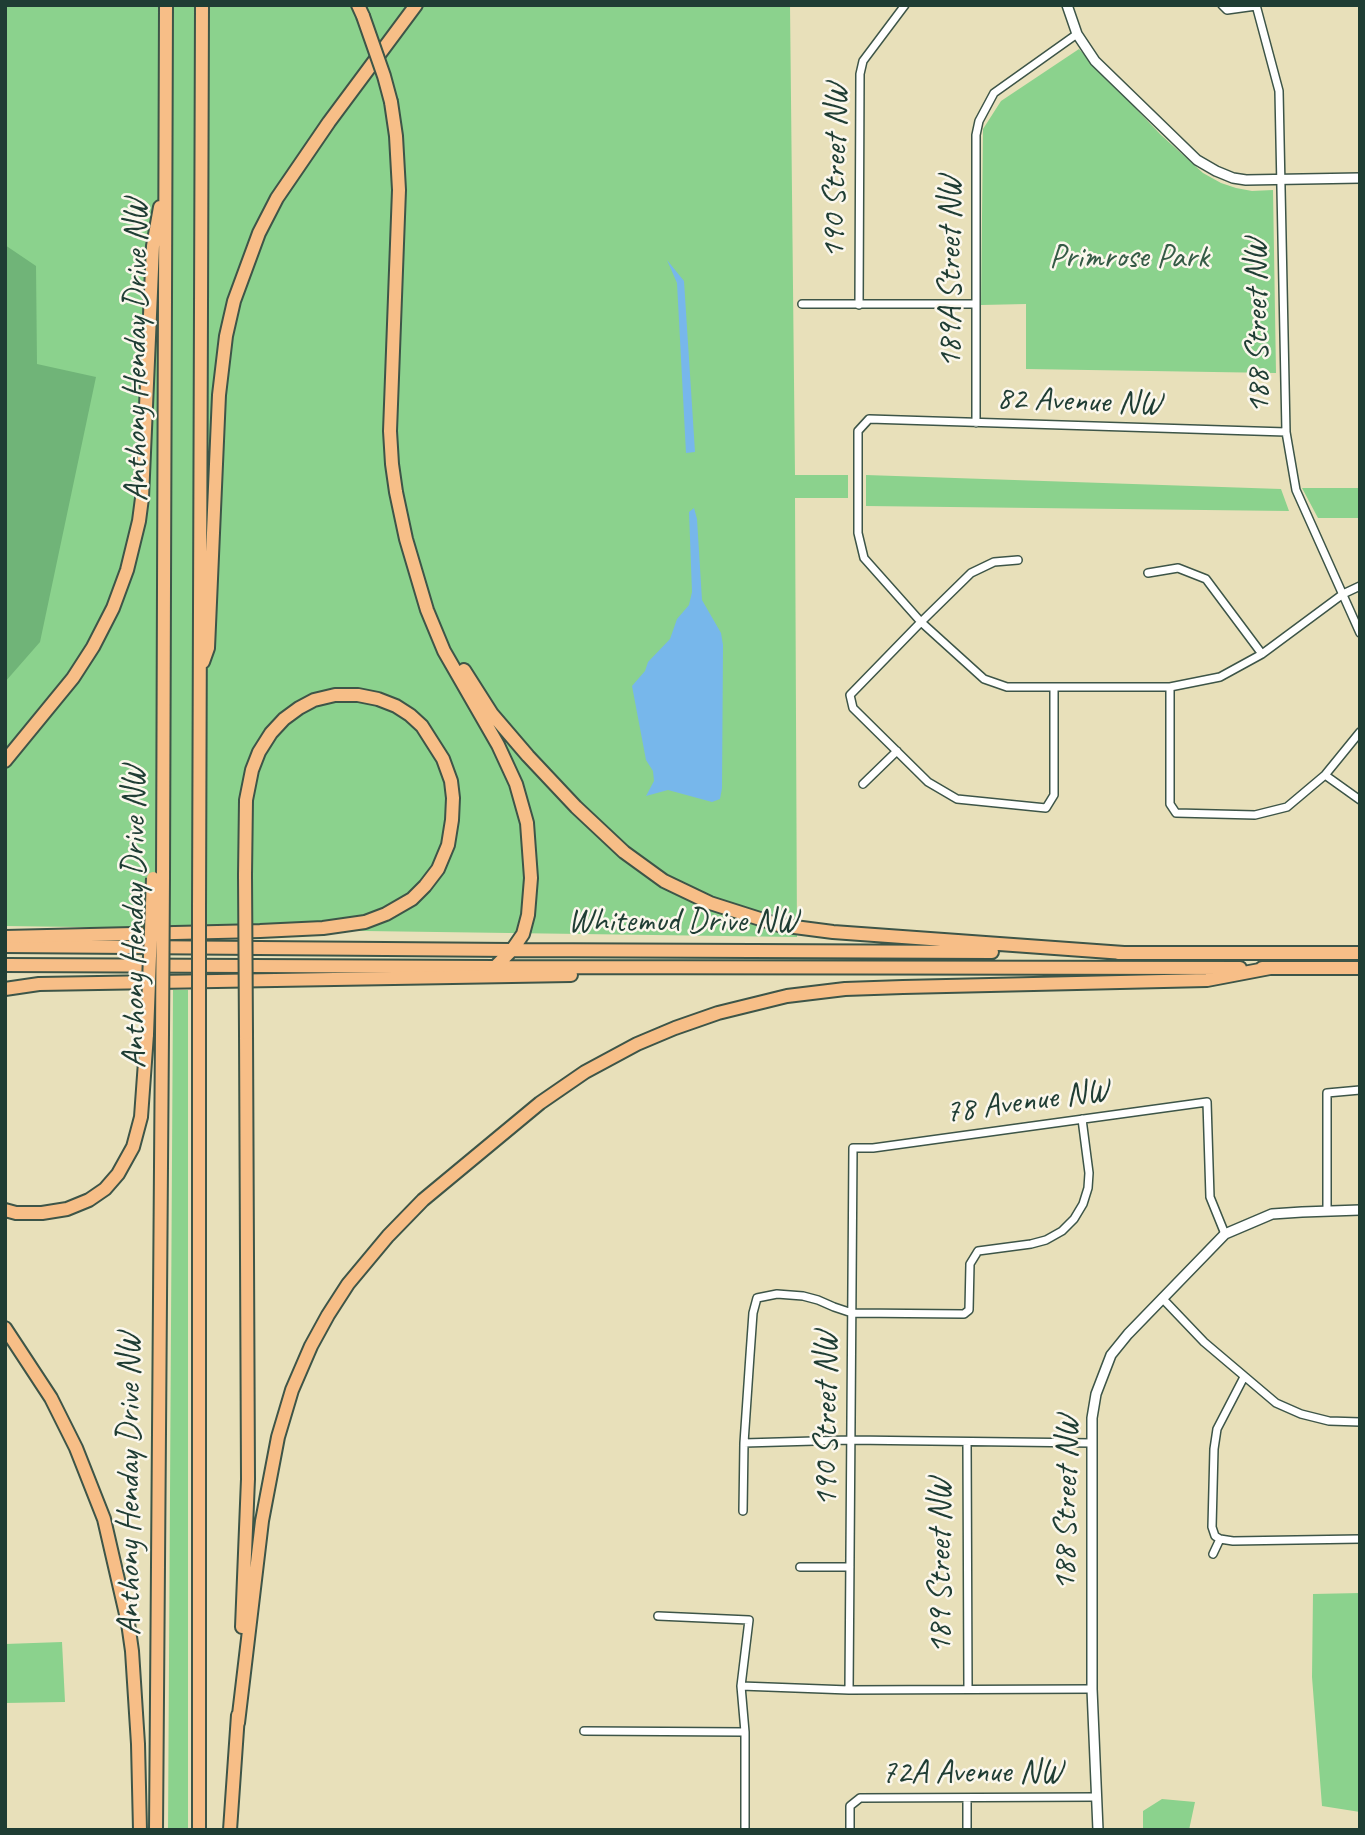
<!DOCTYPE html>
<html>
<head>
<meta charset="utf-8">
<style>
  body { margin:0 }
  #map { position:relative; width:1365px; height:1835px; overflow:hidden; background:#e8e0ba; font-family:Caveat,sans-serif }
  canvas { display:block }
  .frame { position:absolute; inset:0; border:7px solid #1f3d34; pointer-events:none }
</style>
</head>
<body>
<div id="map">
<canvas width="1365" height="1835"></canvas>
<div class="frame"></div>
</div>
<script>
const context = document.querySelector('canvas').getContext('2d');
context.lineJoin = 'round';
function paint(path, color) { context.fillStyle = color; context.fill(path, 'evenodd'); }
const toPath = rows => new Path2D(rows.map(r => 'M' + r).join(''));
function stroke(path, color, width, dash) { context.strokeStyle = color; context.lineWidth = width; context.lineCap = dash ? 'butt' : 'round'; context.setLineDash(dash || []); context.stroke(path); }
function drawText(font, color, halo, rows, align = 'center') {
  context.font = font + ' Caveat,sans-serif'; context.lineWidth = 5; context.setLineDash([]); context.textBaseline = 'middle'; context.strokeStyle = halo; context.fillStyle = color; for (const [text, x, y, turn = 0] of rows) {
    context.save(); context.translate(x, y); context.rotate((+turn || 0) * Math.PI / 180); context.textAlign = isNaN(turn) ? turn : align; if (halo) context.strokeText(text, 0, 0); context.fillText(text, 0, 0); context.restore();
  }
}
paint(toPath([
  [5,5,790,5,795,475,848,475,848,498,795,498,797,937,5,926],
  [1079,49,1161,135,1203,173,1221,183,1236,188,1252,191,1273,190,1276,373,1026,369,1026,304,981,305,983,129,1001,101],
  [866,475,1281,489,1289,511,866,506],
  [1302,488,1360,488,1360,518,1318,518],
  [173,990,188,990,188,1830,168,1830],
  [1360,1593,1360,1812,1322,1806,1312,1677,1313,1594],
  [62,1642,65,1702,5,1703,5,1644],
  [1162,1799,1195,1802,1189,1830,1143,1830,1143,1811]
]), '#8bd28d');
paint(toPath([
  [5,245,36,266,37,364,96,377,40,642,5,682]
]), '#70b478');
paint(toPath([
  [667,260,684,281,695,452,686,453,677,283],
  [694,508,697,519,702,600,721,633,723,645,722,788,720,799,712,802,668,790,646,796,654,781,653,771,646,760,632,686,645,671,648,662,670,639,677,619,689,605,692,592,689,512]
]), '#77b7eb');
const minor = toPath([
  [1222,5,1227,10,1256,6],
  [1256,5,1279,91,1286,432,1296,490,1360,633],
  [802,304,975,304],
  [859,305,860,74,863,61,905,5],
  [976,423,976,135,979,121,994,93,1077,34],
  [1286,432,869,419,858,431,858,533,864,558,921,622,984,679,1007,687,1170,687,1220,677,1262,654,1343,594,1360,586],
  [1018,560,994,562,971,573,921,622,850,695,853,708,928,782,957,799,1046,808,1054,795,1054,687],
  [1148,573,1178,568,1206,579,1262,654],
  [1170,687,1170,804,1176,813,1255,815,1287,807,1325,775,1360,732],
  [1325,775,1360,800],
  [863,784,897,751],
  [1327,1211,1327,1093,1360,1090],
  [1162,1298,1204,1342,1276,1403,1301,1414,1329,1421,1360,1422],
  [967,1442,968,1689],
  [744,1443,850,1440,1092,1443],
  [743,1511,744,1443,750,1355,753,1313,757,1298,777,1294,803,1296,818,1300,834,1307,852,1313,964,1314,969,1310,970,1264,978,1251,1031,1244,1046,1240,1062,1231,1074,1219,1083,1204,1088,1188,1089,1173,1082,1119],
  [1220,1539,1215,1536,1212,1527,1214,1449,1217,1429,1244,1377],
  [1213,1554,1220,1539,1233,1541,1360,1539],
  [800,1567,850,1567],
  [658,1616,749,1620,741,1686,745,1732,745,1830],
  [741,1686,849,1690,1092,1689],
  [849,1690,853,1148,873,1148,1207,1102,1210,1197,1225,1234],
  [584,1731,745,1732],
  [967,1799,967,1830],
  [850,1830,850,1806,860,1798,1096,1797]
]);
const tertiary = toPath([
  [1067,5,1077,34,1095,61,1197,160,1216,171,1233,178,1246,180,1360,178],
  [1098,1830,1092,1689,1092,1418,1096,1394,1111,1355,1128,1334,1225,1234,1272,1214,1302,1212,1360,1210]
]);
const trunk = toPath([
  [5,946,512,950],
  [5,965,495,967]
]);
const motorway = toPath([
  [358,5,363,16],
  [391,102,396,136,399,190,390,431,392,464,396,492,406,539,427,610,444,651,498,745,516,784,527,823,531,878,528,915,523,934,512,950,495,967],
  [203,662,208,648,219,395,226,336,234,301,259,233,277,198,329,122,416,5],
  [464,670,492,714,528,756,576,807,624,852,664,881,710,903,779,925,833,932,1124,953],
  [5,761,73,678,93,647,113,608,127,570,139,521,142,498,153,246,160,207],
  [163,878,166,5],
  [199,909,202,5],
  [5,937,260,931,323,928,365,922,386,914,412,899,425,886,438,869,448,845,452,820,453,798,451,781,443,759,422,726,410,715,396,706,378,699,358,695,335,695,314,700,299,708,284,719,271,733,259,752,252,770,246,800,245,875],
  [512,950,992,952],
  [1118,953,1360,953],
  [495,967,1240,968],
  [1262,968,1360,968],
  [5,989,39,984,571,975],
  [199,1031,199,1830],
  [5,1210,16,1213,42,1213,67,1209,89,1200,105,1189,118,1174,133,1147,141,1117,147,1034],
  [5,1328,51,1398,76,1448,104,1519,128,1623,132,1651,138,1744,140,1830],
  [242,1627,248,1479,246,1033],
  [238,1723,262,1521,278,1437,292,1390,311,1346,328,1315,348,1284,388,1236,423,1200,540,1103,585,1072,637,1044,675,1028,718,1013,787,996,845,989,903,987,1207,980,1270,968],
  [156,1830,162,1033],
  [230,1830,238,1715]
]);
stroke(minor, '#3d5548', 10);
stroke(tertiary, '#3d5548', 12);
stroke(trunk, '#3d5548', 16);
stroke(motorway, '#3d5548', 16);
stroke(minor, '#fff', 7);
stroke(tertiary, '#fff', 9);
stroke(trunk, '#f7be87', 12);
stroke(motorway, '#f7be87', 12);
const motorwayBridge = toPath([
  [363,16,384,76,391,102],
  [245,875,246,1033],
  [199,909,199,1031],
  [162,1033,163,878],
  [147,1034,153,878]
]);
stroke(motorwayBridge, '#3d5548', 16, []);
stroke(motorwayBridge, '#f7be87', 12);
drawText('33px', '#1f3d34', '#fbf7ec', [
  ["190 Street NW",836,171,-89],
  ["189A Street NW",951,272,-90],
  ["188 Street NW",1258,326,-91],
  ["Anthony Henday Drive NW",137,350,-90],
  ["82 Avenue NW",1079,402,2],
  ["Anthony Henday Drive NW",135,917,-90],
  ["Whitemud Drive NW",683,922],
  ["78 Avenue NW",1027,1102,-8],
  ["190 Street NW",827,1419,-90],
  ["Anthony Henday Drive NW",130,1484,-90],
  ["188 Street NW",1067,1503,-89],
  ["189 Street NW",941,1566,-90],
  ["72A Avenue NW",972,1773]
]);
drawText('33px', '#355b46', '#fbf7ec', [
  ["Primrose Park",1129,258]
]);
</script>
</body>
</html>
